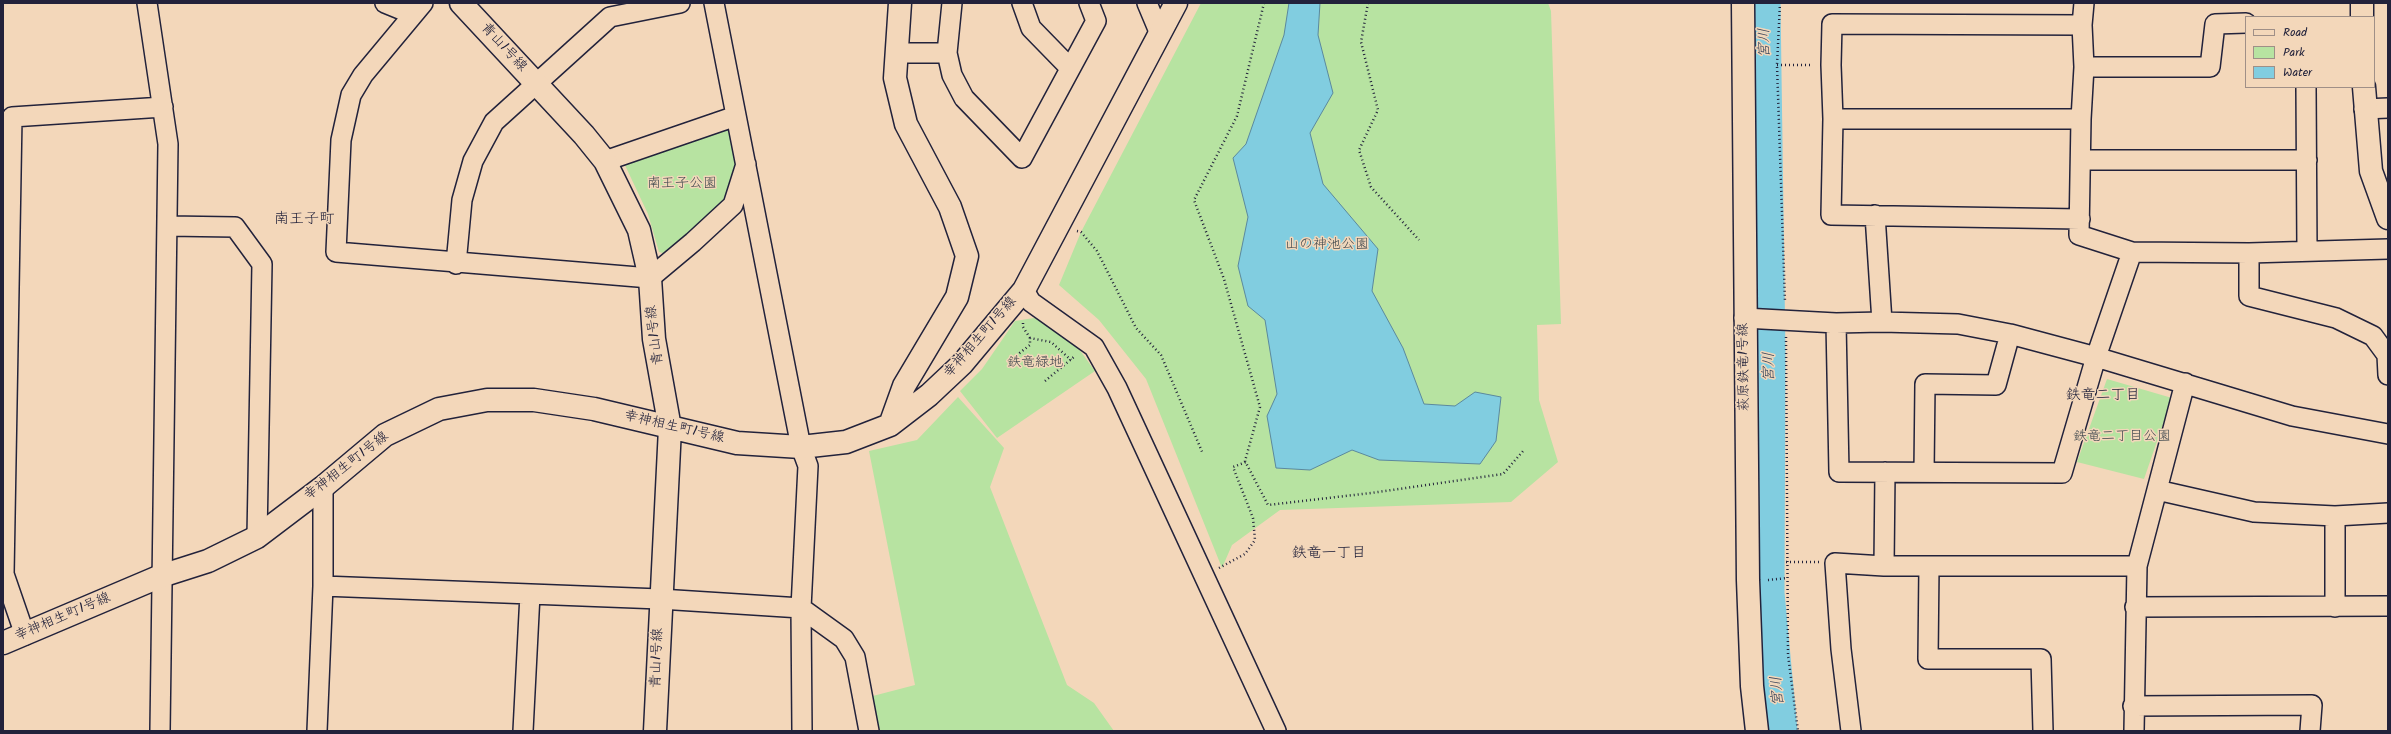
<!DOCTYPE html>
<html>
<head>
<meta charset="utf-8">
<style>
  body { margin:0 }
  #map { position:relative; width:2391px; height:734px; overflow:hidden; background:#f3d7ba; font-family:Kalam,sans-serif }
  canvas { display:block }
  .frame { position:absolute; inset:0; border:4px solid #22223b; pointer-events:none }
  .legend { position:absolute; left:2245px; top:16px; width:130px; height:72px; box-sizing:border-box; background:#f3d7ba; border:1px solid #9f8f87; margin:0; padding:5px 7px; list-style:none; font-size:12px; color:#22223b }
  .legend li { display:flex; align-items:center; gap:8px; height:20px }
  .legend b { width:20px; border:1px solid #9f8f87 }
</style>
</head>
<body>
<div id="map">
<canvas width="2391" height="734"></canvas>
<div class="frame"></div>
<ul class="legend">
<li><b style="height:5px;background:#f3d7ba"></b>Road</li>
<li><b style="height:11px;background:#b7e3a1"></b>Park</li>
<li><b style="height:11px;background:#81cde0"></b>Water</li>
</ul>
</div>
<script>
const context = document.querySelector('canvas').getContext('2d');
context.lineJoin = 'round';
function paint(path, color) { context.fillStyle = color; context.fill(path, 'evenodd'); }
const toPath = rows => new Path2D(rows.map(r => 'M' + r).join(''));
function stroke(path, color, width, dash) { context.strokeStyle = color; context.lineWidth = width; context.lineCap = dash ? 'butt' : 'round'; context.setLineDash(dash || []); context.stroke(path); }
function drawText(font, color, halo, rows, align = 'center') {
  context.font = font + ' Kalam,"Klee One",sans-serif'; context.lineWidth = 3; context.setLineDash([]); context.textBaseline = 'middle'; context.strokeStyle = halo; context.fillStyle = color; for (const [text, x, y, turn = 0] of rows) {
    context.save(); context.translate(x, y); context.rotate((+turn || 0) * Math.PI / 180); context.textAlign = isNaN(turn) ? turn : align; if (halo) context.strokeText(text, 0, 0); context.fillText(text, 0, 0); context.restore();
  }
}
paint(toPath([
  [1201,3,1548,3,1551,11,1561,324,1537,325,1539,400,1558,462,1511,502,1280,510,1232,545,1222,568,1146,379,1099,320,1059,285,1081,232],
  [730,128,736,156,734,177,724,203,667,254,659,252,648,214,623,161],
  [1040,317,1076,345,1095,371,997,438,960,391,982,369,1015,321],
  [2107,379,2172,398,2144,479,2077,462],
  [958,397,1004,448,990,487,1067,685,1094,703,1114,731,875,731,869,697,915,685,869,451,917,440]
]), '#b7e3a1');
const water = toPath([
  [1289,3,1320,3,1318,35,1333,93,1310,133,1323,184,1378,249,1372,291,1403,348,1424,404,1455,406,1475,392,1501,397,1496,441,1480,464,1379,460,1352,450,1310,470,1276,468,1267,416,1277,394,1265,320,1248,306,1238,266,1248,217,1233,158,1246,144,1284,35,1289,3]
]);
paint(water, '#81cde0');
stroke(water, '#5b899e', 1);
stroke(toPath([
  [1765,3,1770,354,1769,593,1782,731]
]), '#81cde0', 31);
const minor = toPath([
  [147,3,168,144,160,731],
  [385,3,412,14],
  [423,3,363,75,351,95,341,140,336,252,650,278,693,242,733,205,746,164],
  [714,3,801,447,808,466,801,608,802,731],
  [952,3,947,53,952,75,964,98,1022,158,1096,21,1089,3],
  [1022,3,1031,28,1070,68],
  [1147,3,1160,34],
  [2084,3,2082,25,2084,67,2081,119,2079,235,2132,252,2249,253,2388,249],
  [896,53,947,53],
  [2084,67,2210,67,2215,24,2246,23],
  [2306,87,2307,251],
  [2364,109,2388,108],
  [1833,119,2081,119],
  [2082,160,2307,160],
  [605,161,736,116],
  [1875,215,1882,322],
  [2080,219,1831,215,1833,119,1831,65,1832,24,2082,25],
  [168,226,235,227,262,264,257,537],
  [2249,253,2249,296,2336,318,2373,336,2387,355,2388,375],
  [456,264,462,200,473,161,494,122,610,17,680,3],
  [1024,290,1031,302,1094,347,1117,388,1276,731],
  [1744,318,1836,323,1882,322,1958,324,2010,334,2096,357,2292,416,2388,434],
  [1836,323,1839,472,2062,473,2096,357,2132,252],
  [1924,472,1925,384,1996,385,2010,334],
  [323,487,323,586,660,599,801,608,844,639,855,657,869,731],
  [2157,490,2254,512,2335,516,2388,513],
  [2335,516,2335,607],
  [1884,566,1885,472],
  [1929,566,1928,659,2041,659,2043,731],
  [2135,607,2388,606],
  [25,635,4,574,12,117,163,107],
  [2133,706,2312,705,2310,731],
  [317,731,323,586],
  [523,731,530,594],
  [1851,731,1841,649,1835,563,1884,566,2137,566],
  [2134,731,2137,566,2185,383]
]);
const tertiary = toPath([
  [461,3,584,135,605,161,639,230,650,278,654,339,670,428,655,731],
  [1743,3,1748,580,1752,686,1757,731],
  [2362,3,2362,17],
  [2364,87,2371,171,2388,218],
  [890,425,904,386,957,297,967,256,950,207,906,124,895,78,900,3],
  [3,643,161,576,208,561,257,537,323,487,385,435,439,409,487,400,534,400,594,409,737,443,801,447,846,442,890,425,929,395,962,364,1024,290,1176,3]
]);
stroke(minor, '#22223b', 22);
stroke(tertiary, '#22223b', 25);
stroke(toPath([
  [1264,3,1237,116,1194,200,1224,279,1260,407,1245,461,1268,505,1371,493,1503,474,1524,450],
  [1368,3,1361,42,1378,110,1359,150,1371,187,1419,240],
  [1780,3,1777,65,1785,302],
  [1777,65,1813,65],
  [1077,231,1081,232,1097,251,1136,328,1161,355,1203,454],
  [1023,323,1023,327,1030,338],
  [1786,337,1788,655,1798,731],
  [1013,358,1030,345,1030,338,1051,342,1071,360],
  [1045,381,1075,356],
  [1786,562,1819,562],
  [1219,568,1245,554,1255,540,1253,518,1233,467,1246,462],
  [1768,580,1787,578]
]), '#22223b', 2.5, [1, 3]);
stroke(minor, '#f3d7ba', 19);
stroke(tertiary, '#f3d7ba', 22);
drawText('14px', '#22223b', '#f3d7ba', [
  ["青山1号線",503,48,47],
  ["青山1号線",656,335,-97],
  ["幸神相生町1号線",981,338,-49],
  ["萩原鉄竜1号線",1745,367,-91],
  ["幸神相生町1号線",674,428,13],
  ["幸神相生町1号線",347,467,-38],
  ["幸神相生町1号線",63,618,-23],
  ["青山1号線",658,658,-88]
]);
drawText('14px', '#40494f', '#f3d7ba', [
  ["南王子公園",682,185],
  ["山の神池公園",1327,246],
  ["鉄竜緑地",1035,364],
  ["鉄竜二丁目公園",2122,438]
]);
drawText('italic 15px', '#35445c', '#f3d7ba', [
  ["宮川",1766,43,-91],
  ["宮川",1770,367,-90],
  ["宮川",1779,691,-95]
]);
drawText('15px', '#22223b', '#f3d7ba', [
  ["南王子町",304,220],
  ["鉄竜二丁目",2103,396],
  ["鉄竜一丁目",1329,554]
]);
</script>
</body>
</html>
